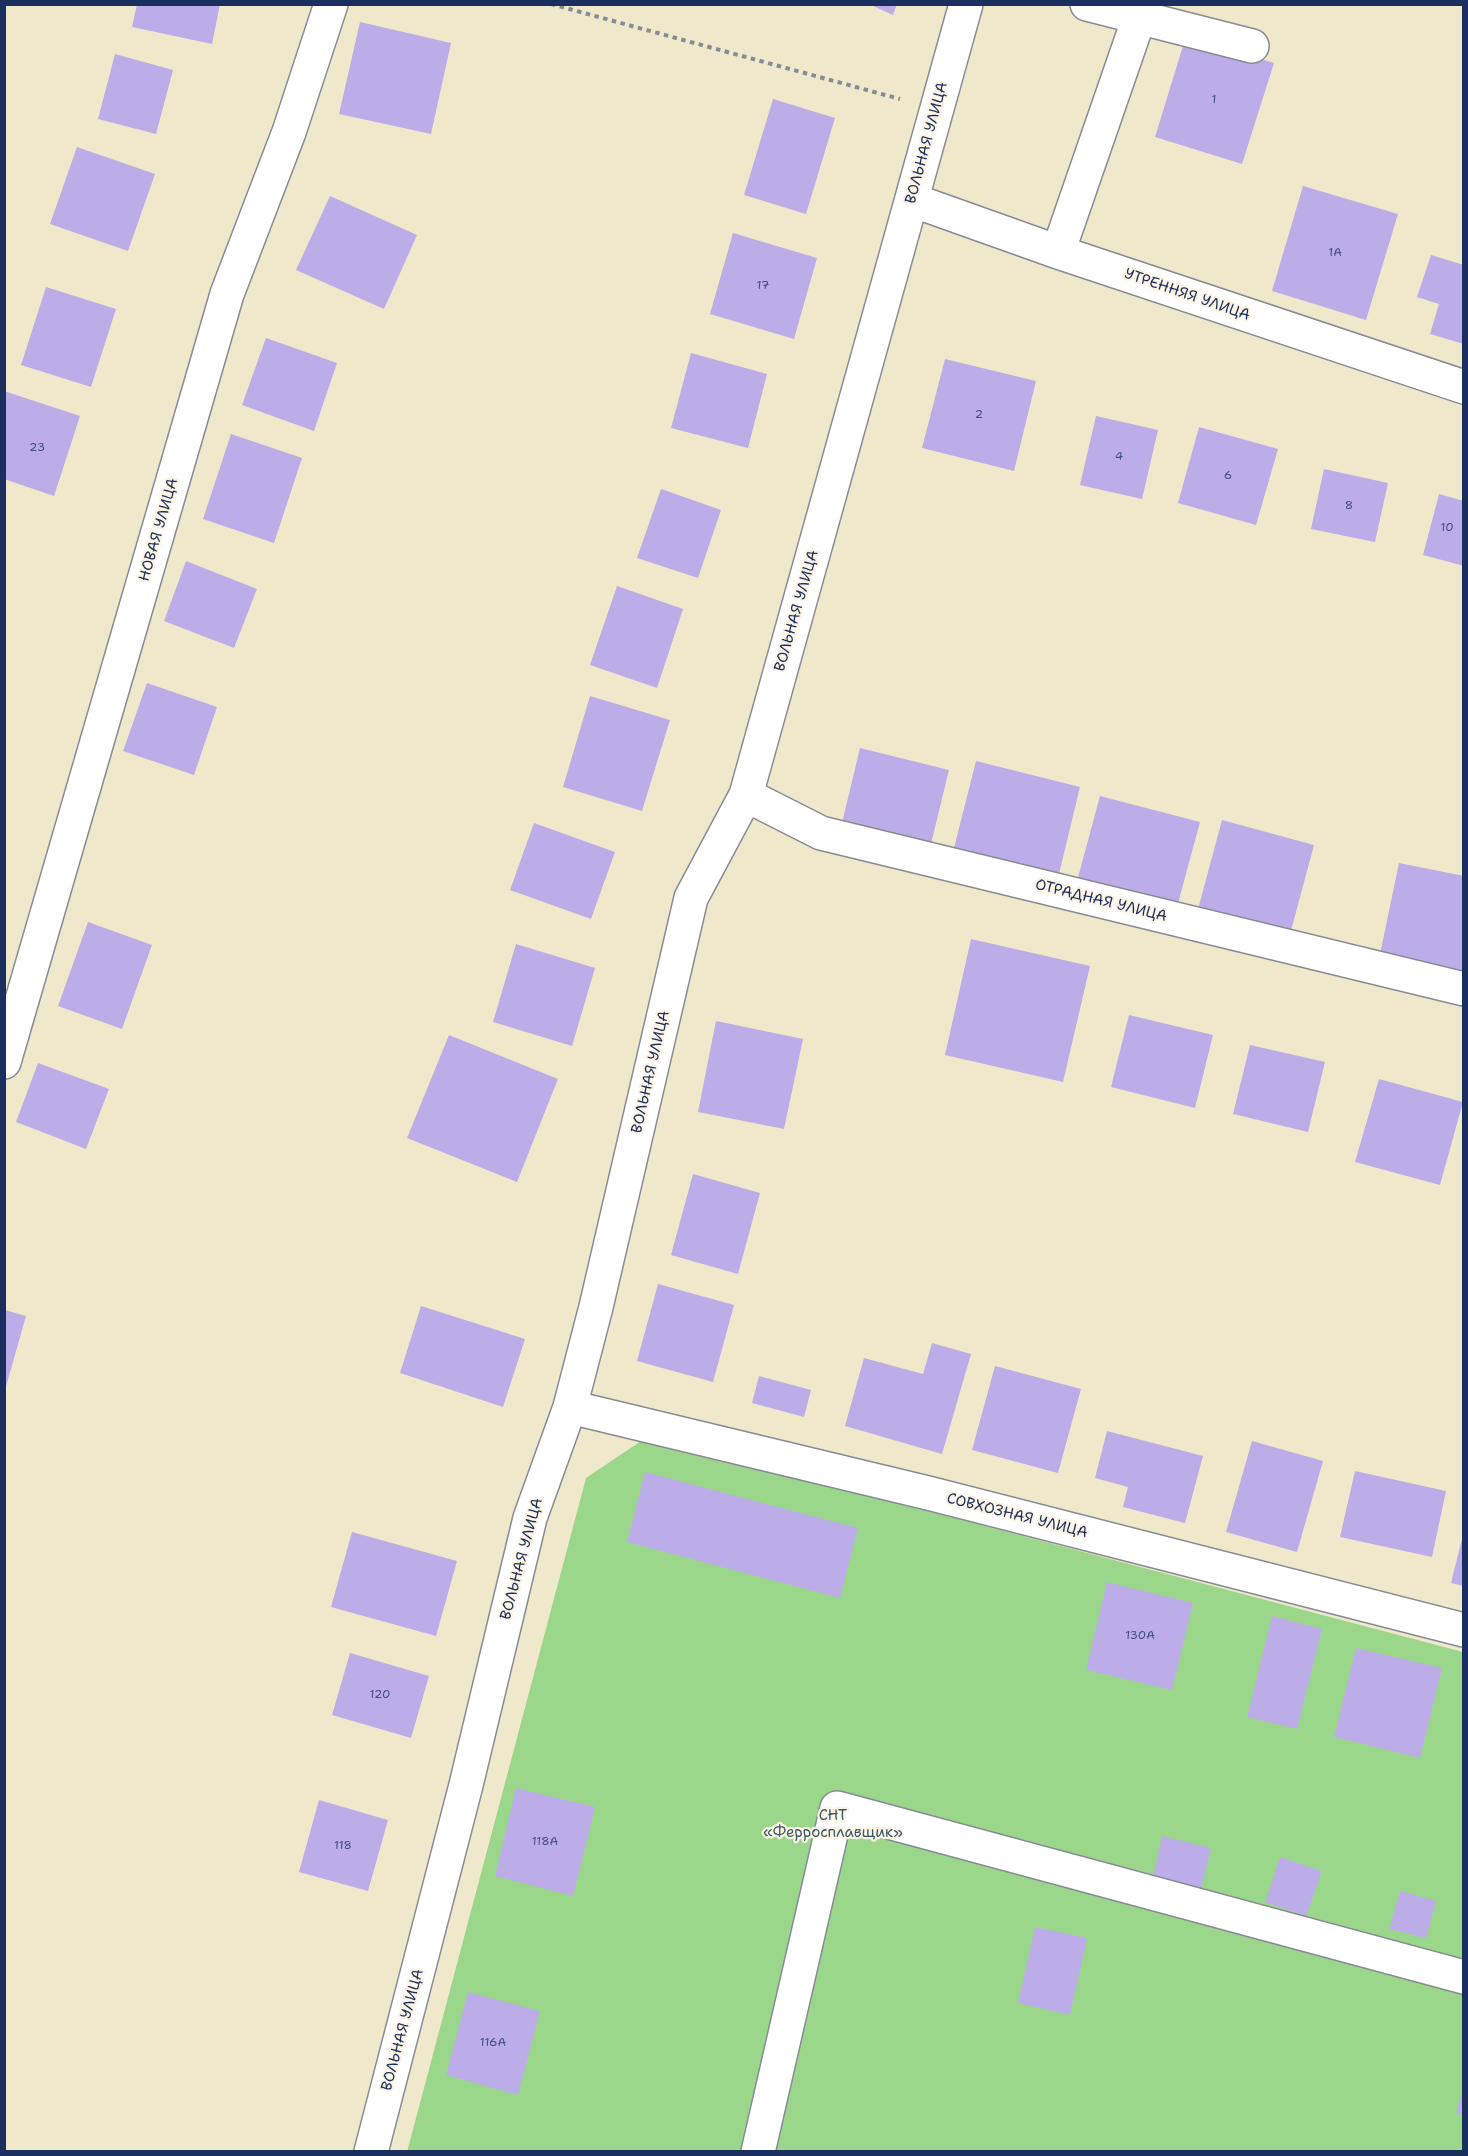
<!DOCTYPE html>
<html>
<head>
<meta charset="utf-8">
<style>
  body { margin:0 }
  #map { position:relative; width:1468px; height:2156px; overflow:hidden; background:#f0e8cb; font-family:"Shantell Sans",sans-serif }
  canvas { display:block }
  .frame { position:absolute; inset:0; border:6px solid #1b2f5e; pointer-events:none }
</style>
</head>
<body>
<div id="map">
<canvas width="1468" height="2156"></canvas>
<div class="frame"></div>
</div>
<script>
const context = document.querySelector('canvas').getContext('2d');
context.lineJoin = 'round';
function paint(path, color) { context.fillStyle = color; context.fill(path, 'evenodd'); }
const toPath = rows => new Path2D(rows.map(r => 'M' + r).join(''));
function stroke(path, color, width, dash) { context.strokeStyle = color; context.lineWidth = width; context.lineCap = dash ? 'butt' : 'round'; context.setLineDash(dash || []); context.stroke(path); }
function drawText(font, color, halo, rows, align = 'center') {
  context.font = font + ' "Shantell Sans",sans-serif'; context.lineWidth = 4.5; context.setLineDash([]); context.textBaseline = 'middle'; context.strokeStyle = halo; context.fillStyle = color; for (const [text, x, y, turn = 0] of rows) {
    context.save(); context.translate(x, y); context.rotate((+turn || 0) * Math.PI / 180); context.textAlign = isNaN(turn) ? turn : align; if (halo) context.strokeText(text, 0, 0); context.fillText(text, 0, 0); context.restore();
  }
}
paint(toPath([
  [647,1437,1463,1652,1463,2151,407,2152,586,1478]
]), '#9bd78b');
paint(toPath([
  [137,4,220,4,212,44,132,27],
  [869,4,897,4,893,15],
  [360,22,451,43,431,134,339,114],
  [1186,36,1274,63,1242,164,1155,137],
  [115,54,173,70,156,134,98,119],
  [773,99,835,118,806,214,744,195],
  [77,147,155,174,128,251,50,224],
  [1303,186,1398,214,1366,320,1272,291],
  [330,196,417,235,384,309,296,270],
  [733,233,817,258,794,339,710,314],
  [1431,255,1464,265,1464,344,1430,334,1439,304,1417,297],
  [46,287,116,309,91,387,21,365],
  [266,338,337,363,314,431,242,405],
  [691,353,767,374,748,448,671,428],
  [945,359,1036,381,1014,471,922,448],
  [4,391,80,416,54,496,4,479],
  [1096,416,1158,430,1142,499,1080,485],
  [1199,427,1278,449,1256,525,1178,503],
  [231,434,302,458,274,543,203,519],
  [1324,469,1388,483,1375,542,1311,529],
  [661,489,721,510,698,578,637,558],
  [1439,494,1464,501,1464,566,1423,555],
  [186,561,257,589,234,648,164,621],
  [617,586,683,609,657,688,590,665],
  [147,683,217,707,194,775,123,751],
  [590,696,670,720,642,811,563,787],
  [860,748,949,770,930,848,841,827],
  [976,761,1080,787,1058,878,953,852],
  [1100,796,1200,822,1176,911,1076,885],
  [1222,820,1314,845,1289,938,1197,913],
  [534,823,615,852,591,919,510,890],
  [1399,863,1464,876,1464,977,1379,959],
  [88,922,152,945,122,1029,58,1006],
  [971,939,1090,966,1063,1082,945,1055],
  [516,944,595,968,572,1046,493,1022],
  [1129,1015,1213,1035,1195,1108,1111,1087],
  [716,1021,803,1039,784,1129,698,1112],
  [449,1035,558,1079,517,1182,407,1138],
  [1250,1045,1325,1062,1308,1132,1233,1114],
  [38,1063,109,1089,86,1149,16,1122],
  [1379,1079,1463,1102,1440,1185,1355,1162],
  [693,1174,760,1193,738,1274,671,1255],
  [658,1284,734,1305,713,1382,637,1361],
  [421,1306,525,1339,503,1407,400,1373],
  [5,1310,26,1316,5,1390],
  [932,1343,971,1354,942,1454,845,1426,864,1358,923,1374],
  [995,1366,1081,1389,1058,1473,972,1450],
  [759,1376,811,1390,804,1417,752,1403],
  [1107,1431,1203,1456,1185,1523,1123,1507,1128,1487,1095,1478],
  [1252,1441,1323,1461,1297,1552,1226,1532],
  [1355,1471,1446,1491,1432,1557,1340,1537],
  [645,1472,858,1528,840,1598,627,1542],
  [352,1532,457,1561,436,1636,331,1607],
  [1463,1535,1464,1535,1464,1586,1451,1583],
  [1107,1582,1193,1603,1172,1690,1086,1670],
  [1272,1616,1322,1629,1297,1729,1247,1717],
  [1356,1648,1442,1668,1420,1758,1334,1737],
  [350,1653,429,1676,411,1738,332,1715],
  [516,1788,595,1807,573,1896,495,1876],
  [319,1800,388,1820,368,1891,299,1872],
  [1162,1836,1211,1848,1201,1889,1153,1877],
  [1280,1857,1322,1871,1306,1916,1265,1902],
  [1400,1891,1436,1901,1426,1938,1389,1929],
  [1035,1927,1087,1938,1070,2015,1018,2003],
  [468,1992,540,2011,518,2095,446,2075],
  [1464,2086,1464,2115,1456,2113]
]), '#bcade8');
const minor = toPath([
  [1087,4,1252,46],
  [912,200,1058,252,1464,387],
  [1058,252,1139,18],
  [746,795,821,833,1464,989],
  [4,1062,227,294,289,132,331,4],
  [570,1407,928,1493,1464,1630],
  [371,2152,466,1785,530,1518,570,1407,596,1307,691,898,746,795,966,4],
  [758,2152,837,1808,1464,1977]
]);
stroke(minor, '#868c94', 36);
stroke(toPath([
  [551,4,900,99]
]), '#868c94', 4, [4.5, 4.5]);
stroke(minor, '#fff', 33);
drawText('12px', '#434e80', null, [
  ["1",1214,100],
  ["1А",1335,253],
  ["17",763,286],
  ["2",979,415],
  ["23",37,448],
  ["4",1119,457],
  ["6",1228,476],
  ["8",1349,506],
  ["10",1447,528],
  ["130А",1140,1636],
  ["120",380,1695],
  ["118А",545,1842],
  ["118",343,1846],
  ["116А",493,2043]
]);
drawText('15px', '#1b2f5e', '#fcf5e5', [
  ["ВОЛЬНАЯ УЛИЦА",927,143,-75],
  ["УТРЕННЯЯ УЛИЦА",1187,295,19],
  ["НОВАЯ УЛИЦА",159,530,-74],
  ["ВОЛЬНАЯ УЛИЦА",797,611,-74],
  ["ОТРАДНАЯ УЛИЦА",1101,901,14],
  ["ВОЛЬНАЯ УЛИЦА",651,1072,-77],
  ["СОВХОЗНАЯ УЛИЦА",1017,1516,14],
  ["ВОЛЬНАЯ УЛИЦА",522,1559,-75],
  ["ВОЛЬНАЯ УЛИЦА",403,2030,-75]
]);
drawText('15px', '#3b5969', '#fcf5e5', [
  ["СНТ",833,1816],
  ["«Ферросплавщик»",833,1833]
]);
</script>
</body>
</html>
